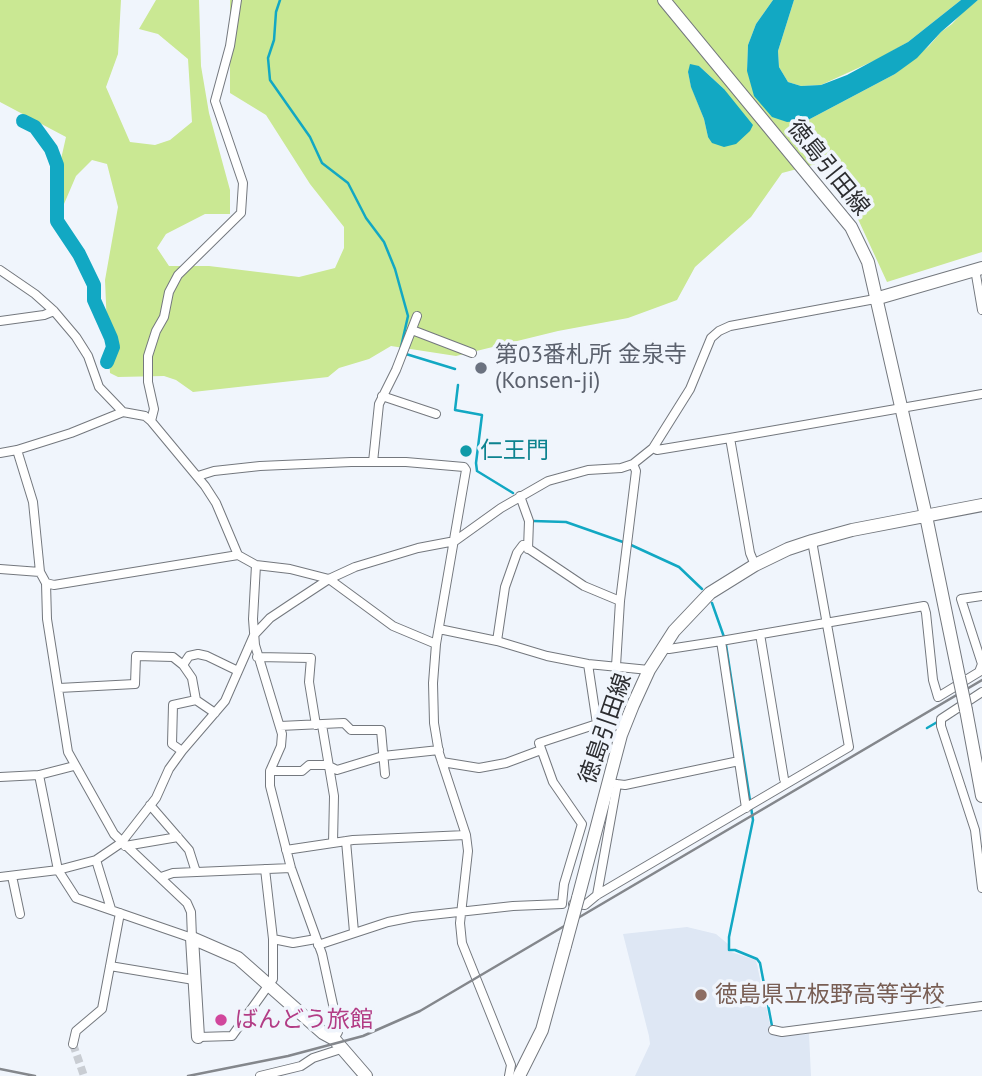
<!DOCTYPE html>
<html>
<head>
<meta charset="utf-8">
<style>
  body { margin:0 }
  canvas { display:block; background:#f0f5fc }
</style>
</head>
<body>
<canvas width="982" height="1076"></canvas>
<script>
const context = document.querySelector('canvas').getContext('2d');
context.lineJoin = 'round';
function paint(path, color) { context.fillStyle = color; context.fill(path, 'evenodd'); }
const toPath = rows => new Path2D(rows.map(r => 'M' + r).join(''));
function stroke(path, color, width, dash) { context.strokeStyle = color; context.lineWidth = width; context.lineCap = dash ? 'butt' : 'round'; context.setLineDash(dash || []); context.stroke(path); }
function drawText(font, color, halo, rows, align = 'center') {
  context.font = font + ' "PT Sans","Noto Sans JP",sans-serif'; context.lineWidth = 7; context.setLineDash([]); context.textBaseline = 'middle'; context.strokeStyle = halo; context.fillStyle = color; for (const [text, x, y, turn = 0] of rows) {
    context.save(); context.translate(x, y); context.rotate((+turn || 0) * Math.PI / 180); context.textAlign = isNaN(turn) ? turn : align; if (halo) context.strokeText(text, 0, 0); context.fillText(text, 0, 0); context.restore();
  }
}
paint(toPath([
  [687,927,716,934,728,944,728,951,756,960,772,1034,778,1036,809,1034,811,1076,635,1076,650,1044,649,1036,623,934]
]), '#dee7f4');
paint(toPath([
  [0,0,121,0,118,54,106,87,130,142,155,145,170,140,192,122,188,59,158,34,139,29,156,0,199,0,201,66,209,113,230,190,230,214,205,214,166,234,157,248,169,266,209,266,299,277,335,268,344,248,344,227,310,184,266,115,230,93,230,0,773,0,756,24,748,45,747,71,808,120,895,74,929,46,941,32,952,24,964,11,978,0,982,0,982,252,887,282,852,206,816,164,782,173,751,217,695,267,677,300,628,318,558,331,456,356,391,346,369,359,339,368,328,377,193,392,176,380,164,376,118,377,110,373,107,327,105,280,118,207,107,164,92,160,76,176,64,204,52,199,66,137,0,102],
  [699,66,724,89,708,137,704,119,691,86,688,72],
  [794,0,961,0,908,42,880,58,821,85,801,86,788,82,779,67,778,51]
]), '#cae893');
paint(toPath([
  [773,0,794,0,778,51,779,67,788,82,801,86,821,85,847,75,908,42,961,0,978,0,941,32,917,58,895,74,808,120,787,122,772,117,754,96,747,71,748,45,756,24],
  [690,64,699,66,724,89,753,125,750,131,736,144,724,147,712,143,708,137,704,119,691,87,688,72]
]), '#12a8c3');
stroke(toPath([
  [280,0,276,12,274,40,268,58,270,80,310,137,322,163,348,183,366,218,384,242,395,269,408,316,401,347],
  [406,354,455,369],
  [458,385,455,410,482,415,476,463,477,471,513,493],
  [533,521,566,522,623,542],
  [631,545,679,567,702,589],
  [712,603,724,637],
  [726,645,753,820,729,937,729,950,735,950,757,959,760,963,772,1026],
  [927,728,939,721]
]), '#12a8c3', 2.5);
stroke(toPath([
  [23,121,35,127,51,149,57,165,57,221,79,254,94,285,94,300,111,338,113,347,107,362]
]), '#12a8c3', 14);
stroke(toPath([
  [73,1044,84,1076]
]), '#c9cdd3', 8, [8, 4]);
const street = toPath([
  [237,0,230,46,215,101,243,183,241,213,178,275,169,292,164,317,156,331,148,356,148,382,154,409,151,421,205,486,216,503,238,555,256,565,290,569,329,579,393,626,436,644],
  [975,269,982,310],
  [0,270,35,294,54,311,76,337,88,356,99,387,123,412],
  [0,321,44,315,54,311],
  [412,330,472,353],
  [382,396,436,414],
  [730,438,750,553,755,565],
  [653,448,657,450,730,438,982,394],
  [17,450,33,502,40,572,46,583,47,619,68,752,114,834,187,903,191,912,192,938,76,898,58,870,39,775],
  [0,453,17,450,71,433,123,412,145,416,151,421],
  [373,462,379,404,396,370,417,316],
  [198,476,214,471,260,466,351,462,406,462,464,467,466,470,436,644,433,683,434,723,439,753,466,835,468,851,460,923,462,943,511,1065,509,1076],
  [520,496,529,521,528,549],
  [256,565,253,619,255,645,282,734,281,746,270,771,270,786,291,868,322,954,337,1023,338,1032,334,1039],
  [0,569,40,572],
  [46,583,54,585,238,555],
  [439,629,497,641,547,656,588,664,649,670],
  [760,634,784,779],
  [497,641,505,587,517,553,523,545,584,586,620,601],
  [721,641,746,808],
  [663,648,669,649,721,641,924,606,926,613,933,680,938,697,979,672,982,664,961,599,982,596],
  [257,657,311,658,309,682,316,725],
  [183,665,192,678,196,700],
  [616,666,620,601,636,471,633,464],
  [59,688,135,684,136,656,173,657,183,665,189,656,198,654,207,656,238,671],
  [982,692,941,719,941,726,975,830,982,888],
  [322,725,334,796,333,843],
  [280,726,344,723,351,730,381,730,385,774],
  [182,751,172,744,173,705,196,700,215,713],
  [442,762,479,768,506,763,541,750],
  [270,771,302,771,309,765,327,765,337,770,383,756,439,750],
  [0,777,39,775,74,766],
  [608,783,625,785,739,761],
  [150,805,189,850,196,872],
  [346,841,354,932],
  [125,846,178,837],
  [286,850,353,840,466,835],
  [96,860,111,909],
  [12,876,20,914],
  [0,877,58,870,96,860,121,843,156,798,169,769,182,751,225,701,254,635,270,618,291,604,329,579,355,567,418,548,455,541,501,508,548,481,588,470,621,468,633,464,653,448,690,389,711,338,719,331,730,326,875,299],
  [161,877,173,873,291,868],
  [597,895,617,784],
  [573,904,585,905,597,895,849,747,812,541],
  [273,939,293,943,316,939],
  [318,945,388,922,413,917,513,906,562,904,564,884,582,824,553,782,539,743,597,724,588,664],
  [110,966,194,980],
  [773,1030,782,1032,982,1006],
  [198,1037,232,1036,273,979,273,939,265,869],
  [73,1044,76,1031,102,1009,120,913],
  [260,1076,301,1066,313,1058,341,1049]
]);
const secondary = toPath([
  [875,299,982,268],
  [198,1037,192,938,238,958,323,1033,334,1039,366,1076]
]);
const primary = toPath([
  [664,0,851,227,868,262,926,516,959,677],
  [966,710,982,796],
  [578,898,621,735,633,705,649,670,674,631,710,593,755,565,788,549,812,541,852,530,982,505],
  [519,1076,542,1030,565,946]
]);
stroke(street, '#74787e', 10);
stroke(secondary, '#74787e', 14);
stroke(primary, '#74787e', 14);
stroke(street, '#fff', 8);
stroke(secondary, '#fff', 12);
stroke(primary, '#fff', 12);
stroke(toPath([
  [0,1069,35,1076],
  [188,1076,288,1056,363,1036,420,1011,982,680]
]), '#84878c', 2.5);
const primaryBridge = toPath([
  [959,677,966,710],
  [565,946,578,898]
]);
stroke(primaryBridge, '#74787e', 14, []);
stroke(primaryBridge, '#fff', 12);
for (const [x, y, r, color] of [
  [481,368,7,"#6b7280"],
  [466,451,7,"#0f9aa8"],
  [701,995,7,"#8d6e63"],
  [221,1020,7,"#d1479c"]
]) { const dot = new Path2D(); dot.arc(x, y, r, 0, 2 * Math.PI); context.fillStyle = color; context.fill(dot); stroke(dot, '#f0f5fc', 2.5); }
drawText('23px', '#2c2d30', '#f0f5fc', [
  ["徳島引田線",828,168,51],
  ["徳島引田線",606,729,-71]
]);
drawText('23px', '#5b616d', '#f0f5fc', [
  ["第03番札所 金泉寺",495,355],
  ["(Konsen-ji)",495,381]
], 'left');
drawText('23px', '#0d838f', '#f0f5fc', [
  ["仁王門",480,451]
], 'left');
drawText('23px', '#785e54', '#f0f5fc', [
  ["徳島県立板野高等学校",715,995]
], 'left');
drawText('23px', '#b23c85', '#f0f5fc', [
  ["ばんどう旅館",235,1020]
], 'left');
</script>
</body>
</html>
